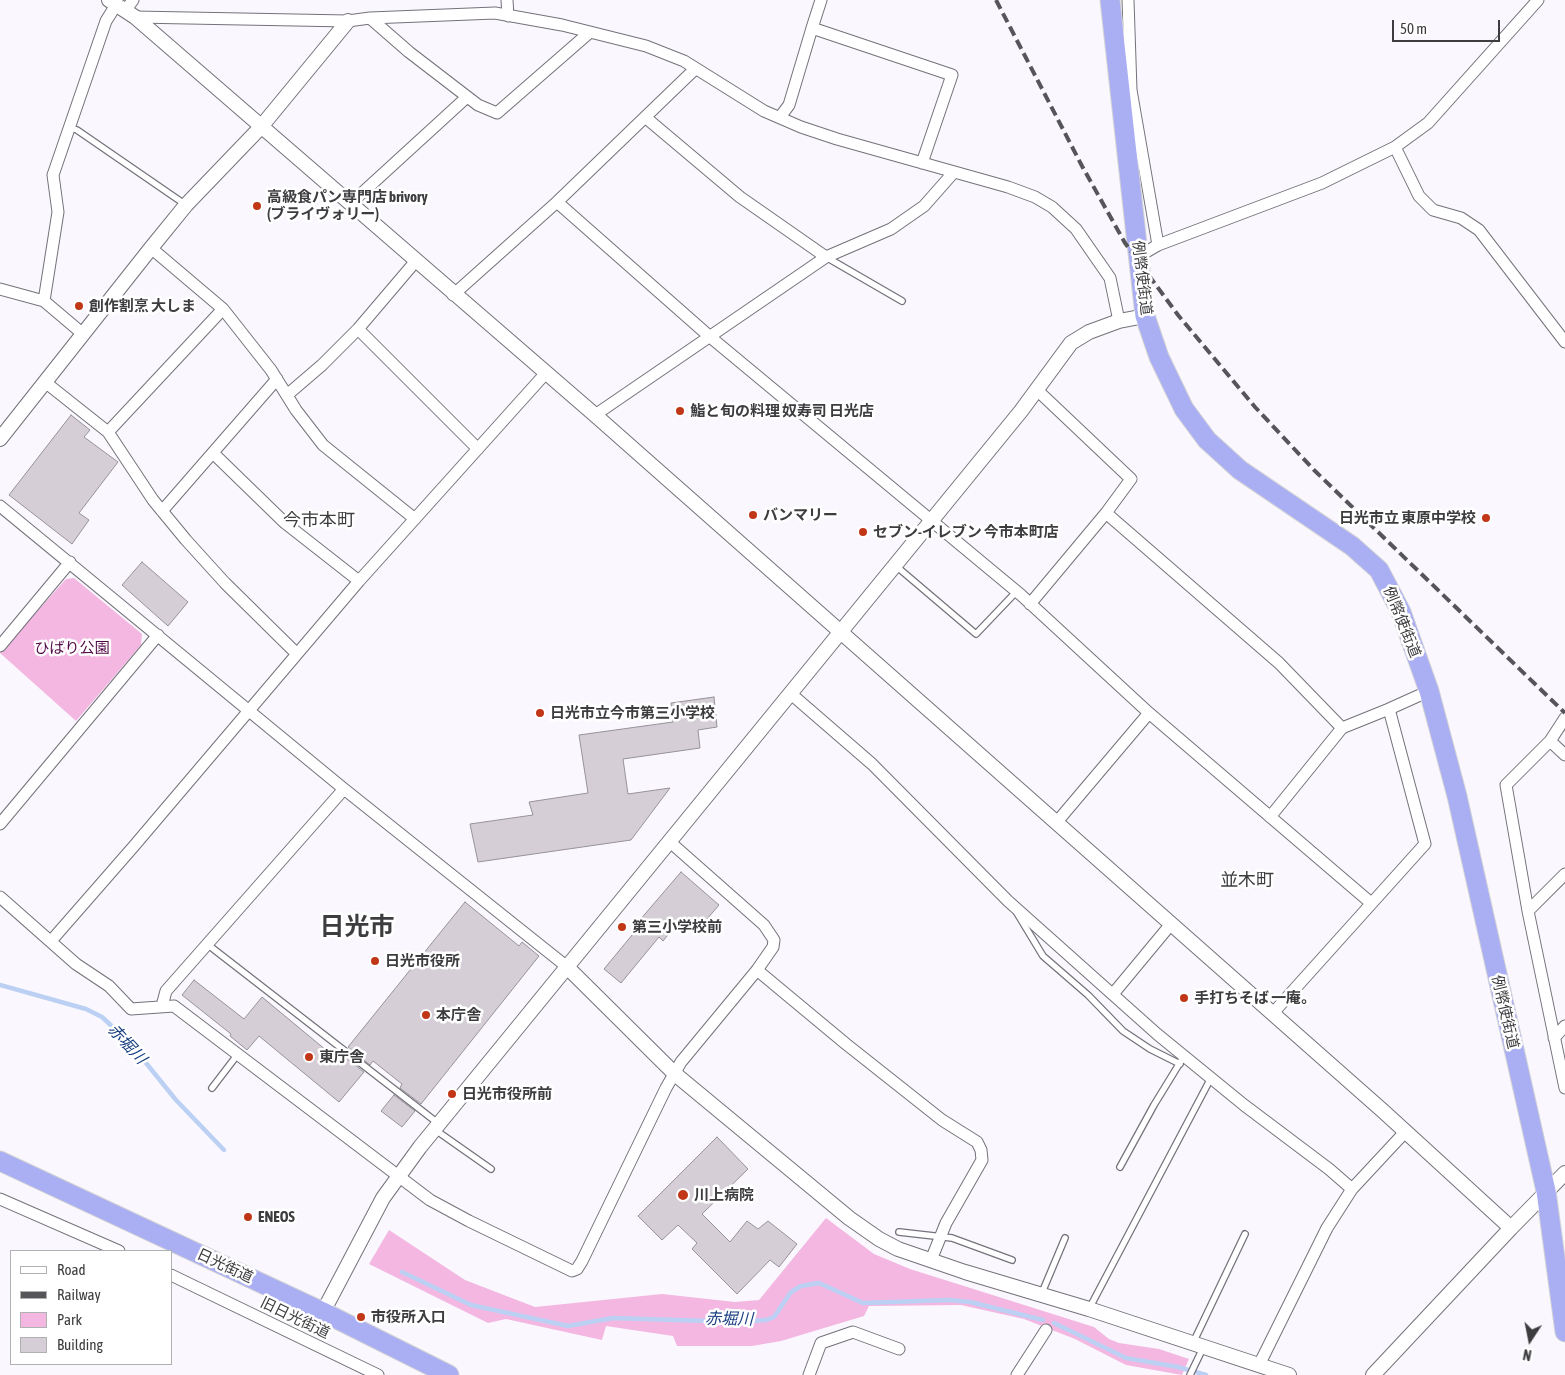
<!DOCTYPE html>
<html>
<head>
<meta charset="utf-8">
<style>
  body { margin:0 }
  #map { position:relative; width:1565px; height:1375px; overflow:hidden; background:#faf8fe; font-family:"Asap Condensed",sans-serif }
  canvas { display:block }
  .legend { position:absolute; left:10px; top:1250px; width:162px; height:115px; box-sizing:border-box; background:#fff; border:1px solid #b1b1b2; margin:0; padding:6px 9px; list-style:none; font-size:15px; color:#3d3c3f }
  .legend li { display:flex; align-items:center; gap:10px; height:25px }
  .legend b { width:25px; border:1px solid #b1b1b2 }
  .north { position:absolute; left:1505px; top:1315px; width:50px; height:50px; -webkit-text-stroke:4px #fff; paint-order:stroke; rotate:191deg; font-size:14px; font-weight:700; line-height:20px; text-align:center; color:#3d3c3f }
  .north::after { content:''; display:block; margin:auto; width:18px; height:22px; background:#3d3c3f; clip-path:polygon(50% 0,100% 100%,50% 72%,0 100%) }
  .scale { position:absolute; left:1392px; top:20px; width:108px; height:22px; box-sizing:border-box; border:2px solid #3d3c3f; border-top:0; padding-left:6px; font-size:15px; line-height:18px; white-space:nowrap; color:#3d3c3f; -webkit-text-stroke:4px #fff; paint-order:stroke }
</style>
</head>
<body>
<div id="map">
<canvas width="1565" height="1375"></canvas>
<ul class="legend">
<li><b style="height:6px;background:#fff"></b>Road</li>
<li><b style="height:6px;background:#565559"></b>Railway</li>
<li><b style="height:14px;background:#f3b7e2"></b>Park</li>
<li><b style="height:14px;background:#d5ced7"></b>Building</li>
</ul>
<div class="north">N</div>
<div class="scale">50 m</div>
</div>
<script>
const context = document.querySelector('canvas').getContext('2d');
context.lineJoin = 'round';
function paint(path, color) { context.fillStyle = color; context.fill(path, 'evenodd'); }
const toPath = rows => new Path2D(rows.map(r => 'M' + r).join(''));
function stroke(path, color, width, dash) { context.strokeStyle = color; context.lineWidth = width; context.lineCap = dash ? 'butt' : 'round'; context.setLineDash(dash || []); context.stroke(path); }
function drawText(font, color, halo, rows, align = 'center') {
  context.font = font + ' "Asap Condensed","Noto Sans JP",sans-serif'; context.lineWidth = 5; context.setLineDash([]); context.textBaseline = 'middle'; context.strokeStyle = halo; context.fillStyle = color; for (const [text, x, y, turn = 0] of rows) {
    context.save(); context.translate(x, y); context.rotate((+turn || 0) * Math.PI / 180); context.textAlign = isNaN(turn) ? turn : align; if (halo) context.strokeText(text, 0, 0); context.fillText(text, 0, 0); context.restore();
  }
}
paint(toPath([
  [74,578,142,634,141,645,76,721,0,653,66,579],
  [826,1218,874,1254,910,1269,1094,1327,1109,1339,1119,1343,1159,1349,1189,1359,1182,1375,1126,1365,1075,1339,1024,1319,961,1305,869,1306,864,1316,781,1341,752,1346,677,1346,673,1336,606,1326,602,1340,506,1319,488,1323,369,1264,389,1230,465,1280,535,1307,662,1294,735,1302,759,1300]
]), '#f3b7e2');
stroke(toPath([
  [0,985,86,1009,102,1017,129,1042,176,1100,224,1150],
  [402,1272,471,1305,568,1326,613,1318,740,1322,766,1320,774,1317,791,1292,801,1286,819,1283,863,1303,949,1300,970,1302,1043,1320],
  [1054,1323,1126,1358,1178,1367,1206,1375]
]), '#bbd0f3', 4.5);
const building = toPath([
  [71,415,90,430,84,437,118,462,79,513,89,520,72,544,9,495,71,415],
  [142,562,188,602,168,626,122,585,142,562],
  [714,697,717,727,698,730,700,748,623,759,628,794,670,788,631,840,478,862,470,824,533,815,529,802,588,793,579,735,673,722,671,703,714,697],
  [681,872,719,905,695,933,680,920,663,941,659,937,621,983,604,969,642,923,639,921,681,872],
  [465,902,519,946,522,942,539,956,421,1104,400,1088,402,1084,373,1061,370,1065,348,1047,465,902],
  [194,980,244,1019,262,997,338,1060,342,1055,364,1072,339,1102,259,1036,247,1050,230,1036,231,1034,182,995,194,980],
  [394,1095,415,1111,402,1127,381,1111,394,1095],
  [717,1137,748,1169,702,1214,730,1242,747,1221,758,1229,768,1221,797,1244,779,1267,770,1260,737,1294,692,1249,697,1243,678,1225,662,1240,638,1216,717,1137]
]);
paint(building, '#d5ced7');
stroke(building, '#979199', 1);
const service = toPath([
  [68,127,77,130,186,205],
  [826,257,902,301],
  [896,566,976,634,1017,591],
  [1017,913,1043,956,1088,995,1123,1031,1150,1049,1180,1064],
  [207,944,439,1124],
  [212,1088,238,1054],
  [434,1129,491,1169],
  [1120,1167,1154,1105,1181,1061],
  [899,1232,952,1238,1012,1260],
  [1041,1295,1065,1238],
  [1089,1309,1211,1078],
  [1193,1343,1245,1234],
  [1190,1375,1203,1348]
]);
const minor = toPath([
  [507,0,508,16],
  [1128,0,1131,90,1158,245],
  [125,11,133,0],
  [135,17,348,21,370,18,495,13,562,25,646,46,684,61,764,111,801,127,837,139,1008,187,1035,197,1052,207,1076,229,1110,278,1119,321],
  [370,18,409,52,478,105,497,113,590,32],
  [812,28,821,0],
  [645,117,740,197,826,257],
  [780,117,789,105,812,28,952,75,922,163],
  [1395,147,1419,196,1433,210,1461,218,1479,230,1565,342],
  [557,202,709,336,1021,595,1149,713,1371,903],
  [350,204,467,97],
  [151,248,223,309,271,370,296,410,323,445,415,519],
  [1139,256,1158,245,1322,183,1395,147,1428,123,1538,0],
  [0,289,44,301,83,334],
  [453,295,557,202,695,69],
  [44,301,58,212,53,175,106,21,116,5],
  [358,329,478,449],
  [45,382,108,432,153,500,186,540,225,583,296,653],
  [287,395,322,365,358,329,415,262],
  [595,415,826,257,891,229,924,206,954,172],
  [108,432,223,309],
  [213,453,285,523,359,581],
  [0,506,344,789,566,966],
  [162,511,277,379],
  [1106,513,1279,663,1342,728],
  [1030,604,1106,513,1131,479,1036,389],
  [0,646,70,562],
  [790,693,872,764,1008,901,1157,1034,1244,1105,1329,1169,1352,1189],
  [1389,709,1429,691],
  [1565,718,1550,741,1565,755],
  [1550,741,1506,785,1528,911,1565,1088],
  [1270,817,1342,728,1389,709,1425,844,1273,1013],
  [1056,823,1149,713],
  [0,824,158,635],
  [0,897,76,964,109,986,131,1009,174,1006,430,1200,469,1221,572,1271,577,1269,582,1261,666,1088,681,1062,757,970,773,947,774,940,764,925,670,842],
  [1528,911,1565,874],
  [51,941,134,846,359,581,545,374],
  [757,970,846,1044,942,1120,977,1142,981,1150,982,1160,946,1223,931,1260],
  [1113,994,1171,924],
  [162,1006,166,991,344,789],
  [1554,1038,1565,1026],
  [0,1199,119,1251],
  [171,1275,378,1375],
  [1259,1365,1327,1228,1352,1189,1406,1131],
  [809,1375,821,1343,853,1332,899,1349],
  [1017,1375,1046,1330]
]);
const tertiary = toPath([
  [109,0,135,17,595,415,1383,1111,1511,1228,1565,1173],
  [0,439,151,248,186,205,260,128,348,21],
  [566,966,675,1074,849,1218,879,1239,898,1249,965,1272,1089,1309,1289,1375],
  [323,1312,383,1198,420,1147,1021,411,1071,343,1089,332,1119,321,1145,316],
  [1373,1375,1511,1228]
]);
const trunk = toPath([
  [1110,0,1145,316,1159,357,1184,409,1207,440,1240,470,1352,546,1379,570,1401,612,1429,691,1457,796,1546,1191,1565,1332],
  [0,1161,323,1312,449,1375]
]);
stroke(service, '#74727a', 8);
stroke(minor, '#74727a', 13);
stroke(tertiary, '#74727a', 16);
stroke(trunk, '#d4d4d5', 21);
stroke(service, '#fff', 5.5);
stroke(minor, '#fff', 11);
stroke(tertiary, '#fff', 14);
stroke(trunk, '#aaaef3', 19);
stroke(toPath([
  [996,0,1082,166,1125,243,1178,315,1255,407,1314,470,1565,713]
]), '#565559', 4, [10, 5]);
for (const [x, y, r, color] of [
  [257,206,5,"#c03617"],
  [79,306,5,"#c03617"],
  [680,411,5,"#c03617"],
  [753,515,5,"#c03617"],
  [1486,518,5,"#c03617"],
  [863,532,5,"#c03617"],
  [540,713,5,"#c03617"],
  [622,927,5,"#c03617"],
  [375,961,5,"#c03617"],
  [1184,998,5,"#c03617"],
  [426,1015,5,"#c03617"],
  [309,1057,5,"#c03617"],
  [452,1094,5,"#c03617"],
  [683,1195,6,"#c03617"],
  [248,1217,5,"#c03617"],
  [361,1317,5,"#c03617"]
]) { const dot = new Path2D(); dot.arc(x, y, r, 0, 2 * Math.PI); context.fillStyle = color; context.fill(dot); stroke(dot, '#fff', 2); }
drawText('bold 15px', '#3d3c3f', '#fff', [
  ["高級食パン専門店 brivory",267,197],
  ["(ブライヴォリー)",267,214],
  ["創作割烹 大しま",89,306],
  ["鮨と旬の料理 奴寿司 日光店",690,411],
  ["バンマリー",763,515],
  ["日光市立 東原中学校",1476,518,"right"],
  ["セブン-イレブン 今市本町店",873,532],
  ["日光市立今市第三小学校",550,713],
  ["第三小学校前",632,927],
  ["日光市役所",385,961],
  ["手打ちそば 一庵。",1194,998],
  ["本庁舎",436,1015],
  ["東庁舎",319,1057],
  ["日光市役所前",462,1094],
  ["川上病院",694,1195],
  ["ENEOS",258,1217],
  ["市役所入口",371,1317]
], 'left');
drawText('15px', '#3d3c3f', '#fff', [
  ["例幣使街道",1142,278,83],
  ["例幣使街道",1402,622,68],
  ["例幣使街道",1505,1012,77],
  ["日光街道",225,1266,25],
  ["旧日光街道",295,1318,26]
]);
drawText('15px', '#500844', '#fff', [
  ["ひばり公園",72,648]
]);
drawText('italic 16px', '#183e81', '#fff', [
  ["赤堀川",127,1044,47],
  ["赤堀川",729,1319,1]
]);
drawText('18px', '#3d3c3f', '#fff', [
  ["今市本町",319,520],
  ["並木町",1247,880]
]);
drawText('bold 25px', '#3d3c3f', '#fff', [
  ["日光市",357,927]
]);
</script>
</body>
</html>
